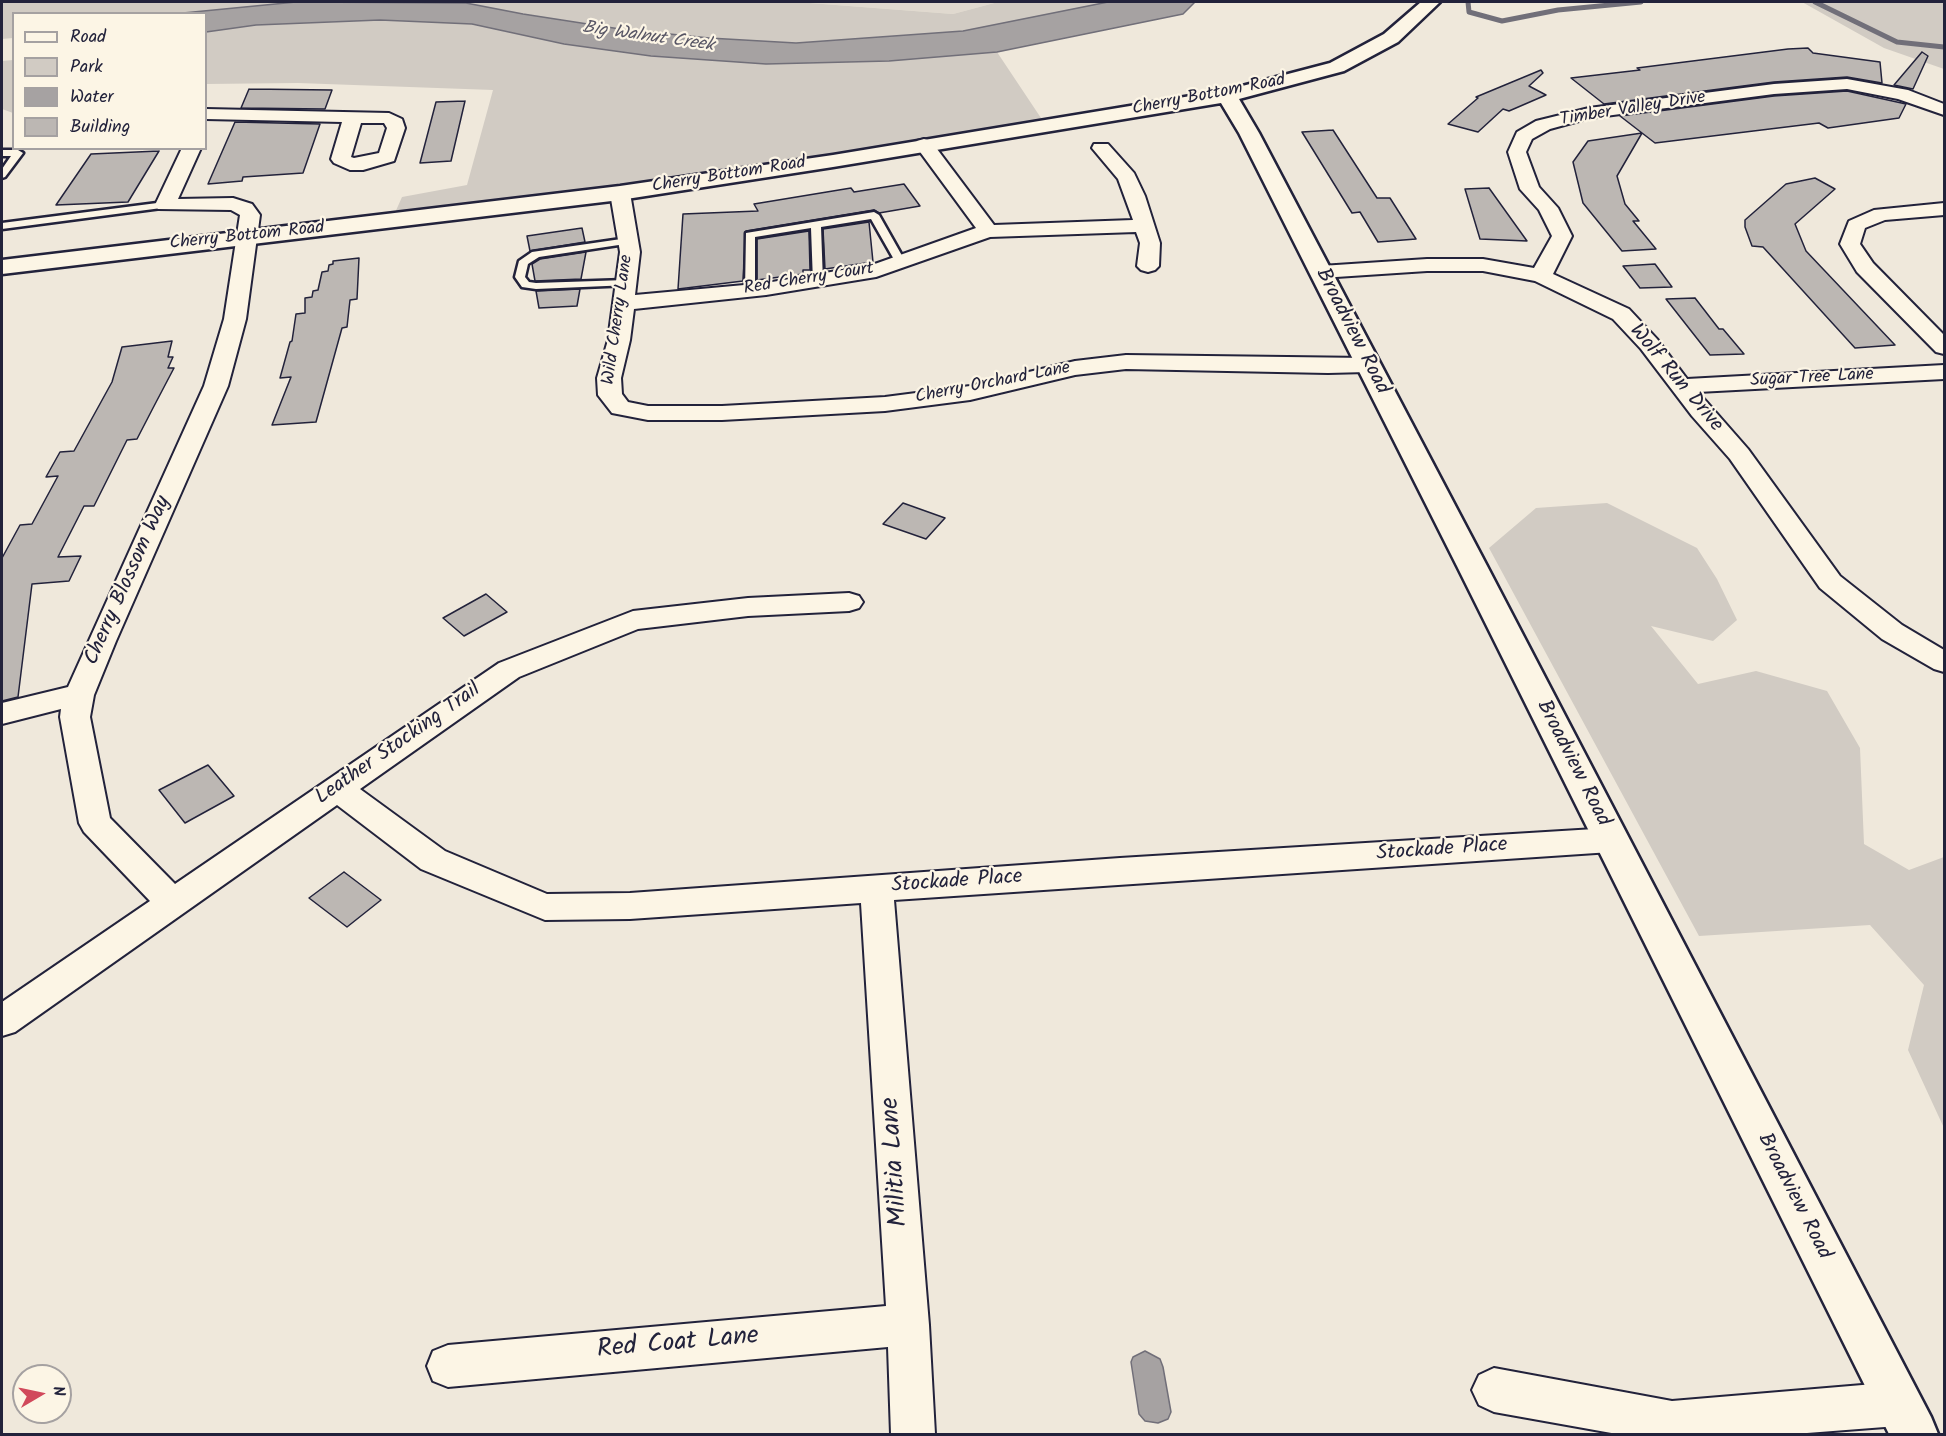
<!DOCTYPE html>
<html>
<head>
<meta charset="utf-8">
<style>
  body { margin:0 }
  #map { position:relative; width:1946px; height:1436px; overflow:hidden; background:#efe8db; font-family:Kalam,sans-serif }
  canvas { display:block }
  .frame { position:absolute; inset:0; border:3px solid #22223b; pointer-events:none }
  .legend { position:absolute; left:12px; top:12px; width:195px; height:138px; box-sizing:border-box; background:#fcf5e5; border:2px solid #a5a1a1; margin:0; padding:8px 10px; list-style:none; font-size:18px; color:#22223b }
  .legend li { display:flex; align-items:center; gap:12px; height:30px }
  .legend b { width:30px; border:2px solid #a5a1a1 }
  .north { position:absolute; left:12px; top:1364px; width:60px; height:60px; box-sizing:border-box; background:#fcf5e5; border:2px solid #a5a1a1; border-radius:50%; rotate:81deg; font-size:16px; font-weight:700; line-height:24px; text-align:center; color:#22223b }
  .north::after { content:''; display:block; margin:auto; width:21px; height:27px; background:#d1495b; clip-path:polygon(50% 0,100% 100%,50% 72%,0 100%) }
</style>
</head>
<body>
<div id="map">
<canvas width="1946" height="1436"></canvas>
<div class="frame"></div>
<ul class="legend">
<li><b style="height:8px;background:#fcf5e5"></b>Road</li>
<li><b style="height:16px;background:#d1cbc3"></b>Park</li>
<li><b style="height:16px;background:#a6a2a2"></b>Water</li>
<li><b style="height:16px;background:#bcb7b3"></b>Building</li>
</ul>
<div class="north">N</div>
</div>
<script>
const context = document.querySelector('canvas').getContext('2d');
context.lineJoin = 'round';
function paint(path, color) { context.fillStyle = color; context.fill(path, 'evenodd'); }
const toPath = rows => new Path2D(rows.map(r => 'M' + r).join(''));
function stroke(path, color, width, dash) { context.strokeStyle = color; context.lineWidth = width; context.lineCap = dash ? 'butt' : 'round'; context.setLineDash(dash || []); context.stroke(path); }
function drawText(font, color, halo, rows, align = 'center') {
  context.font = font + ' Kalam,sans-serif'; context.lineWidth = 4.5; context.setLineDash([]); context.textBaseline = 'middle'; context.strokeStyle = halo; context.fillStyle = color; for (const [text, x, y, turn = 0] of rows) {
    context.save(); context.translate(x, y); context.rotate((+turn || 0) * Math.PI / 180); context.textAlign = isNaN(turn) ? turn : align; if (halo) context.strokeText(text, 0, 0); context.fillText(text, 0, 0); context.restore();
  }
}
paint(toPath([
  [797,2,998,2,953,14]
]), '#e0d9cf');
paint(toPath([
  [2,2,328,2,296,2,183,14,14,14,13,38,2,39],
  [418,2,797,2,953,14,998,2,1108,2,963,31,796,43,709,38,620,29,523,14,466,3],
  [1802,2,1944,2,1944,69,1884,48],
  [380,20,472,24,564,44,766,64,889,61,997,52,1043,121,706,174,394,215,402,197,467,185,493,90,298,83,206,84,206,32,256,25],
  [13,60,13,113,2,109,2,61],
  [1607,503,1697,548,1717,579,1737,620,1713,641,1651,626,1698,684,1756,671,1827,691,1860,748,1864,844,1909,870,1944,857,1944,1128,1908,1050,1924,985,1870,925,1699,936,1489,548,1536,508]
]), '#d1cbc3');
const water = toPath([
  [296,2,466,3,523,14,620,29,709,38,796,43,963,31,1108,2,1195,2,1183,14,997,52,889,61,766,64,651,56,564,44,472,24,380,20,256,25,206,32,206,14,183,13,296,2],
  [1145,1351,1160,1359,1163,1367,1171,1412,1168,1419,1158,1423,1145,1421,1139,1414,1131,1362,1133,1357,1145,1351]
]);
paint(water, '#a6a2a2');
stroke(water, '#716f79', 1.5);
stroke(toPath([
  [1468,2,1469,12,1502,21,1558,10,1641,2],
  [1815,2,1897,42,1944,47]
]), '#716f79', 5);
const building = toPath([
  [1808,48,1813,53,1880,62,1882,83,1847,77,1774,82,1604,104,1571,78,1640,70,1637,68,1788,49,1808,48],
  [1922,52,1928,56,1913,89,1894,85,1922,52],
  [1541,70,1543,73,1529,86,1546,95,1509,111,1503,109,1478,132,1448,124,1478,98,1476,97,1541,70],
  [249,89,332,90,325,109,241,108,249,89],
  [1847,91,1906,104,1899,118,1828,128,1819,123,1655,143,1642,133,1617,176,1625,204,1639,221,1633,221,1656,249,1622,251,1583,203,1573,162,1588,141,1642,133,1620,116,1774,96,1847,91],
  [465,101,451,161,420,163,436,102,465,101],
  [235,122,320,124,303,173,243,177,242,181,208,184,235,122],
  [1333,130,1377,198,1390,198,1416,239,1378,242,1360,212,1352,213,1302,132,1333,130],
  [159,151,128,202,56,205,91,154,159,151],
  [1815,178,1835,189,1795,224,1806,251,1895,345,1855,348,1763,247,1752,246,1745,227,1745,220,1786,184,1815,178],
  [904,184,920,206,879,213,874,210,746,231,743,281,678,289,683,214,758,211,754,204,851,188,854,192,904,184],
  [1489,188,1527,241,1480,239,1465,189,1489,188],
  [869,222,873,262,825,269,823,229,869,222],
  [582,228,585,242,530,251,527,236,582,228],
  [809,231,810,270,803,270,803,274,757,280,757,239,809,231],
  [586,252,581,279,535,281,532,264,540,259,586,252],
  [359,258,357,299,350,300,347,327,342,328,316,422,272,425,291,377,280,378,290,342,292,341,296,314,305,313,305,298,312,297,313,291,318,290,322,272,328,271,329,265,333,264,333,261,359,258],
  [1655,264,1672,287,1640,288,1623,266,1655,264],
  [580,289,577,306,539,308,536,291,580,289],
  [1695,298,1719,329,1723,329,1744,354,1710,355,1666,299,1695,298],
  [172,341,168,357,173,357,168,368,174,368,153,408,137,439,127,440,94,506,84,506,58,557,81,556,69,581,32,584,18,697,2,701,2,558,20,525,32,524,58,476,46,477,60,452,74,451,112,382,122,347,172,341],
  [903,503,945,518,926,539,883,524,903,503],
  [486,594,507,612,464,636,443,618,486,594],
  [208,765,234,796,185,823,159,790,208,765],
  [344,872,381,900,347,927,309,898,344,872]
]);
paint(building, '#bcb7b3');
stroke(building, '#22223b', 1.5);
const lane = toPath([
  [2,150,18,150,23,153,5,177,2,178,2,169,11,156,2,156,2,150],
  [165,202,170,205,169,207,2,229,2,223,165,202],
  [874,212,879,215,905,261,904,263,896,263,871,219,821,227,823,282,818,285,813,282,811,228,755,237,755,291,750,294,745,291,746,233,874,212],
  [628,238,632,239,632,243,539,257,528,264,525,277,529,282,536,283,626,280,631,283,630,285,536,289,522,287,515,277,519,261,532,252,628,238]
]);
const street = toPath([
  [1847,79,1908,90,1944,104,1944,115,1898,99,1847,89,1774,94,1590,118,1550,129,1532,139,1526,152,1539,187,1558,208,1572,236,1553,274,1629,309,1657,339,1687,379,1944,365,1944,379,1698,392,1748,449,1840,576,1902,625,1944,650,1944,672,1934,669,1882,639,1820,588,1730,459,1692,416,1641,349,1613,319,1535,281,1483,271,1427,271,1321,278,1313,277,1310,272,1313,267,1321,266,1427,259,1483,259,1534,268,1552,236,1539,210,1520,189,1508,152,1517,132,1536,121,1589,108,1774,84,1847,79],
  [206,109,389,113,402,119,405,128,394,161,363,170,350,170,334,163,331,159,342,122,206,119,206,109],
  [361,123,384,123,387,128,379,153,354,158,351,157,361,123],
  [924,139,931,141,994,225,1133,220,1118,179,1092,148,1094,144,1108,144,1134,173,1145,196,1160,243,1159,266,1155,270,1148,272,1141,270,1137,266,1140,243,1136,232,990,237,876,277,766,295,634,309,630,340,621,378,622,394,628,402,648,406,722,406,885,397,970,386,1075,361,1126,355,1367,358,1375,360,1379,365,1375,370,1367,372,1328,373,1126,369,1075,375,970,400,885,411,722,420,648,420,612,413,598,395,597,378,608,340,620,252,610,193,613,189,620,187,627,189,630,193,640,252,635,295,766,283,872,265,976,228,915,145,917,141,924,139],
  [182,148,201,148,178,199,233,198,252,204,260,215,246,319,228,386,116,641,94,695,90,717,110,818,175,884,499,663,633,611,748,598,849,593,859,596,863,602,859,608,849,611,748,616,638,629,519,677,360,789,445,851,547,894,630,893,1120,858,1611,828,1622,831,1627,840,1622,849,1611,852,894,900,929,1325,935,1434,891,1434,888,1347,448,1387,433,1381,427,1366,433,1351,448,1345,886,1306,861,903,630,919,545,920,421,869,337,805,15,1032,2,1036,2,1002,150,901,84,832,79,823,60,717,61,709,2,724,2,703,68,687,204,386,224,319,240,215,231,210,158,209,155,205,182,148],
  [1944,203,1944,215,1885,220,1865,228,1860,244,1873,263,1944,335,1944,354,1936,352,1857,272,1840,244,1849,221,1874,210,1944,203],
  [1494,1368,1672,1401,1898,1382,1913,1389,1920,1404,1913,1419,1898,1426,1794,1434,1617,1434,1494,1412,1479,1405,1472,1390,1479,1375,1494,1368]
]);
const secondary = toPath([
  [1421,2,1440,2,1398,42,1344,71,1239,99,1259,133,1487,566,1931,1417,1938,1434,1889,1434,1457,566,1239,133,1221,103,833,167,620,200,2,274,2,260,620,186,833,155,1227,90,1330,63,1384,34,1421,2]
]);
stroke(lane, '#22223b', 5);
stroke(street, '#22223b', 4);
stroke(secondary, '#22223b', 5);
paint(lane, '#fcf5e5');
paint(street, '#fcf5e5');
paint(secondary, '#fcf5e5');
drawText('italic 18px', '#575564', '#fcf5e5', [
  ["Big Walnut Creek",648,38,8]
]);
drawText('18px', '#22223b', '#fcf5e5', [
  ["Cherry Bottom Road",1209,96,-11],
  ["Timber Valley Drive",1633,110,-9],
  ["Cherry Bottom Road",729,176,-9],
  ["Cherry Bottom Road",247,237,-6],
  ["Red Cherry Court",809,280,-9],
  ["Wild Cherry Lane",619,320,-82],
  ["Sugar Tree Lane",1812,379,-3],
  ["Cherry Orchard Lane",993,384,-11]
]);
drawText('21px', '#22223b', '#fcf5e5', [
  ["Broadview Road",1351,332,63],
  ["Wolf Run Drive",1675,379,50],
  ["Cherry Blossom Way",129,581,-66],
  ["Leather Stocking Trail",399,745,-35],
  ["Broadview Road",1572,764,63],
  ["Stockade Place",1442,851,-4],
  ["Stockade Place",957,883,-4],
  ["Broadview Road",1793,1197,63]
]);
drawText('26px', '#22223b', '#fcf5e5', [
  ["Militia Lane",897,1162,-94],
  ["Red Coat Lane",678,1345,-5]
]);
</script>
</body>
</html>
